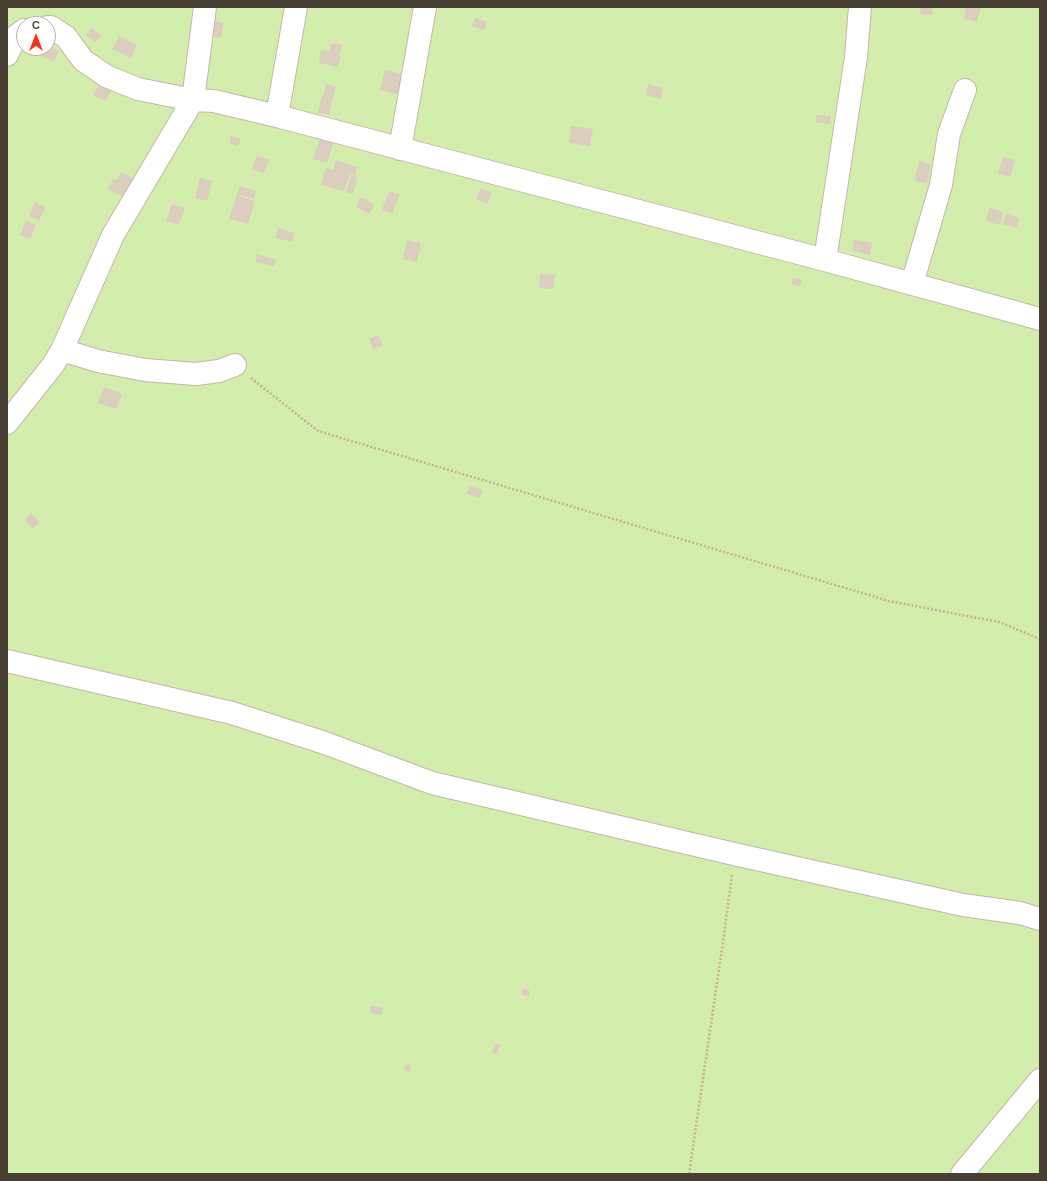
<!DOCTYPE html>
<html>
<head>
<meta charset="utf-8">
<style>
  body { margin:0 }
  #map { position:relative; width:1047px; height:1181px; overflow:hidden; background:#f5f0e7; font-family:Barlow,sans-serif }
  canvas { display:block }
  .frame { position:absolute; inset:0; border:8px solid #494035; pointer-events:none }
  .north { position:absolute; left:16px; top:16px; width:40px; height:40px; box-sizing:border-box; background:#fff; border:1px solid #b6b3ae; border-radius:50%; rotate:0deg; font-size:11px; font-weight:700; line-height:16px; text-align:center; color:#494035 }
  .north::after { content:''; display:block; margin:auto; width:14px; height:18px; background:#ff2d14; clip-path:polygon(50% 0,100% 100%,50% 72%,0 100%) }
</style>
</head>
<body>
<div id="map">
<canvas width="1047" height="1181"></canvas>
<div class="frame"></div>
<div class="north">С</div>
</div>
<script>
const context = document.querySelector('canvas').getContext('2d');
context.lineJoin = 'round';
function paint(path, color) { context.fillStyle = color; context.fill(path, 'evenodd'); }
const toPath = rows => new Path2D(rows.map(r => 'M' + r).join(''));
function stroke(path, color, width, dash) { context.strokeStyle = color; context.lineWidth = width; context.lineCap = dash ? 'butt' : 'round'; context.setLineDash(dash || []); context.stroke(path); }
paint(toPath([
  [7,7,1040,7,1040,312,918,296,1040,330,1040,1174,7,1174],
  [24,24,48,24,48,48,24,48]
]), '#d3edac');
paint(toPath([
  [921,7,933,7,932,15,920,14],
  [966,7,980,8,977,22,964,19],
  [475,18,487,22,484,30,472,26],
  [213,21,224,23,221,38,210,36],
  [92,28,101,36,95,42,86,35],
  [119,36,137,45,131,58,112,49],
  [331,43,342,45,338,67,319,63,321,50,330,51],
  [48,45,59,51,54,62,40,55,44,48,48,48],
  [385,70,403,74,398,94,380,90],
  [101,81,113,88,105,101,93,95],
  [326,84,336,87,329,115,318,113,322,95,324,95],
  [648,84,663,88,661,99,646,95],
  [816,115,831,116,830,124,815,122],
  [571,126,593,129,590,146,569,143],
  [231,136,241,139,238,146,229,143],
  [320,139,333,143,327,163,313,159],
  [257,156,269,160,264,173,252,169],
  [1003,157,1015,160,1010,177,998,174],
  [336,160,357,167,355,175,350,173,344,191,321,185,326,168,333,170],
  [919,161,931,164,927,184,915,181],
  [121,172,133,178,123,197,108,189,113,179,117,180],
  [351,175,358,177,353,194,346,192],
  [200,178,212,181,207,201,195,198],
  [240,186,256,191,254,199,237,194],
  [481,188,492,193,487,204,476,199],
  [389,191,400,195,392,214,382,210],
  [237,195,255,201,248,224,229,219],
  [361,197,374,204,369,214,356,207],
  [35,202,45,207,39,221,29,216],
  [172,204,185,208,179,225,166,221],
  [990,208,1003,212,1000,225,986,221],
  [1006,214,1019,218,1017,228,1003,224],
  [26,221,36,225,30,239,20,235],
  [278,228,295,233,292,242,276,238],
  [854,239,872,243,870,255,852,251],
  [407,240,421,243,417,262,403,259],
  [257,254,276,260,274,266,256,262],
  [540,274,555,275,553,289,539,288],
  [793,278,802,280,800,286,791,284],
  [379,335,383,346,373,349,369,338],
  [104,387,122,394,116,409,98,403],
  [470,486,483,490,480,498,467,494],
  [31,513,40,522,33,529,25,520],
  [523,988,529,990,529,996,522,995],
  [371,1006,383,1008,382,1015,370,1013],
  [495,1044,500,1045,497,1054,492,1052],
  [406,1064,411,1065,410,1072,404,1071]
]), '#dbcebe');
const minor = toPath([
  [48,27,51,27,66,37,83,60,106,76,138,89,193,100,205,7],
  [7,55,16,36,24,30],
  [277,116,296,7],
  [400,149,425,7],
  [825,260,856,57,860,7],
  [912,284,941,185,949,134,965,90],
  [62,350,98,361,145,370,196,374,219,371,235,365],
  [7,423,53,365,62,350,113,235,193,100,214,101,277,116,825,260,1040,319],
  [7,661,232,713,325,743,432,783,734,854,963,905,1020,913,1040,919],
  [962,1174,1040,1080]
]);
stroke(minor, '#c2b8a9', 24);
stroke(toPath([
  [251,378,318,431,721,551,889,601,999,622,1040,639],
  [689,1174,722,949,732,875]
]), '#c5b398', 2.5, [2, 2]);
stroke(minor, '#fff', 22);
</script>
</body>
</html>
